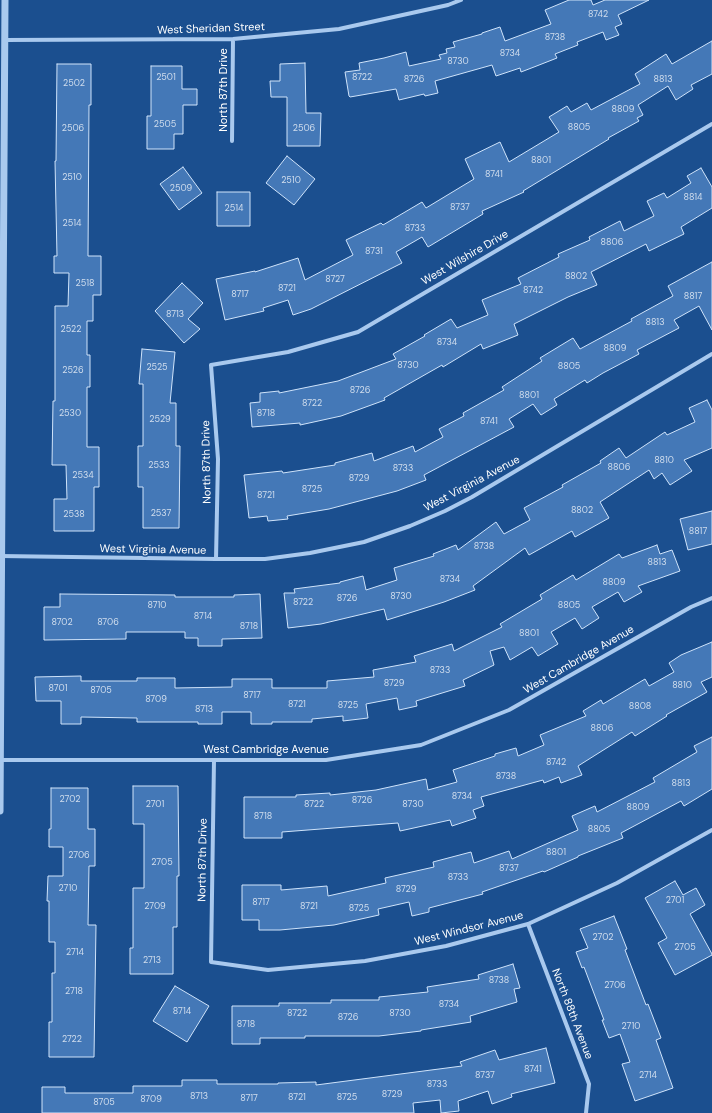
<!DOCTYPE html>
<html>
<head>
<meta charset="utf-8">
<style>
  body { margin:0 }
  canvas { display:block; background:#1b4f8f }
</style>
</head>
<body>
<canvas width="712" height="1113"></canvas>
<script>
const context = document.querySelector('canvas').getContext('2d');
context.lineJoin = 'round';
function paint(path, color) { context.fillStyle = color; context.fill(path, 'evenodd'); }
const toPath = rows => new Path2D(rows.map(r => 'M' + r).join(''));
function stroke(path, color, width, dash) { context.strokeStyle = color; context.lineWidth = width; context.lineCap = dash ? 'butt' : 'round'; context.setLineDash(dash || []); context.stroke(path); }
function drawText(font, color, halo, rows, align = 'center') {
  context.font = font + ' "DM Sans",sans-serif'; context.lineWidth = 3; context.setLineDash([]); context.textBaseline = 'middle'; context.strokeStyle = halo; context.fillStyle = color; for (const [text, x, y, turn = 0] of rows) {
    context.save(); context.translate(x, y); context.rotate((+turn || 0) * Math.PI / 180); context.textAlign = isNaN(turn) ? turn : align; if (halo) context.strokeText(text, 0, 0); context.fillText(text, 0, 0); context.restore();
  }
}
const building = toPath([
  [569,0,591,0,593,5,605,0,649,0,618,15,622,24,615,27,619,35,606,40,603,32,577,42,578,45,555,54,557,58,534,67,521,72,520,68,496,76,492,65,435,81,438,93,425,96,424,94,399,100,396,89,350,97,349,96,345,72,360,70,359,63,384,58,406,52,409,66,441,59,439,55,447,53,446,49,455,47,453,42,482,34,482,33,500,27,505,41,551,24,545,10,569,0],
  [712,41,712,74,691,85,693,89,676,100,668,86,638,105,643,115,637,118,639,121,608,138,609,139,523,191,524,192,482,211,483,214,428,247,422,237,396,252,402,263,311,309,293,315,288,300,263,308,264,311,225,320,216,279,255,271,255,272,298,258,305,280,353,255,346,240,381,223,383,225,422,202,426,208,474,179,465,159,500,142,509,162,559,132,549,117,567,106,571,112,587,103,591,110,640,84,635,74,666,54,672,64,712,41],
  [305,63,306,113,321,113,320,146,287,146,287,97,271,97,270,81,280,81,280,64,305,63],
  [57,64,91,64,91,105,89,105,88,256,101,256,101,295,93,295,93,321,87,321,87,355,90,355,90,387,87,387,87,447,99,447,99,487,94,487,94,531,54,531,54,499,67,499,66,465,52,465,53,401,55,401,55,306,68,306,69,273,54,273,54,256,57,256,55,161,56,161,57,64],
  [151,66,182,66,182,89,197,89,197,105,183,105,183,134,174,134,174,149,147,149,147,116,151,116,151,66],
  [287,156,315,179,294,205,266,183,287,156],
  [183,167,202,193,179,210,160,184,183,167],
  [701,168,712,187,712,208,681,227,684,234,649,251,646,244,591,272,597,285,568,297,514,324,518,335,483,349,481,344,443,367,442,365,384,398,385,400,341,416,300,425,300,423,252,427,250,403,260,402,260,393,279,391,279,393,338,381,396,359,393,354,425,336,424,335,451,319,457,328,488,315,482,300,521,284,518,278,559,257,558,254,590,240,589,237,620,221,624,231,654,216,647,201,664,193,667,198,691,183,687,176,701,168],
  [217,192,250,192,250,226,217,226,217,192],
  [712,262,712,330,699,306,674,320,679,328,637,350,639,354,603,373,587,383,585,380,554,399,557,405,541,415,533,404,509,419,514,427,424,475,426,480,397,491,329,509,287,516,288,519,268,521,267,516,249,518,244,475,282,471,283,473,335,465,335,463,372,453,374,461,413,446,415,452,443,437,439,429,464,416,463,413,504,390,502,387,542,361,540,358,573,338,580,349,632,321,631,319,673,296,668,286,712,262],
  [182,283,203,303,188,319,200,329,184,343,155,311,182,283],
  [142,349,175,352,170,403,176,403,176,446,180,446,179,528,143,528,143,487,138,487,138,446,143,446,143,384,139,384,142,349],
  [707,400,712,410,712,448,684,460,692,471,670,485,662,473,654,479,649,470,600,502,609,518,575,537,572,531,529,555,525,548,473,586,475,590,444,602,387,620,384,609,321,624,288,628,284,593,295,593,294,589,340,583,340,582,363,576,366,590,397,580,394,568,434,556,433,554,456,545,458,550,496,522,504,534,530,520,524,508,563,487,562,485,601,463,600,461,619,448,626,458,665,432,667,435,695,422,689,408,707,400],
  [712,511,712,544,688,550,680,519,712,511],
  [657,545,660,554,672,550,680,571,638,586,642,592,624,602,618,592,592,607,599,618,582,629,575,618,551,632,558,644,538,656,532,647,510,660,504,647,490,651,494,665,463,680,465,686,416,701,417,706,399,710,397,698,366,704,368,718,343,721,343,716,312,719,312,722,272,722,272,724,251,724,251,712,222,712,222,724,198,724,198,722,137,722,137,718,81,717,81,724,61,724,61,701,36,701,35,677,81,676,81,681,137,681,137,678,175,678,175,688,232,687,232,679,272,679,272,688,327,688,327,681,374,677,373,670,416,662,414,656,452,644,454,651,502,627,500,624,542,599,540,595,573,575,576,580,619,554,622,558,657,545],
  [60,594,175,595,175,597,234,597,234,595,260,594,262,638,222,639,222,646,198,646,198,638,185,638,185,632,126,632,126,639,44,640,44,607,60,607,60,594],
  [712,642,712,677,701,682,707,692,666,715,667,716,635,736,632,732,578,766,582,775,561,783,559,777,544,783,543,780,481,797,484,806,473,810,476,818,452,826,450,820,400,831,398,823,282,832,282,838,244,838,244,797,296,797,296,795,330,793,330,795,376,790,426,779,428,790,457,782,453,770,495,756,495,754,516,748,518,756,544,745,540,735,586,716,583,711,601,700,603,704,645,679,649,686,674,672,669,663,681,655,712,642],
  [712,737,712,789,684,806,681,801,621,833,623,838,578,856,578,857,544,872,543,871,482,892,483,894,429,908,429,912,412,916,409,902,378,909,379,915,334,925,280,930,259,930,259,920,242,920,242,885,281,885,281,890,327,886,328,896,386,883,385,878,434,867,433,862,471,852,474,863,509,851,512,859,578,830,572,816,595,806,597,812,655,782,653,778,697,752,694,746,712,737],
  [133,786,178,786,179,876,177,876,177,927,173,927,173,974,130,974,130,948,133,948,133,888,144,888,144,824,133,824,133,786],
  [51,788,88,788,88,829,95,829,95,866,89,866,88,925,96,925,94,1057,49,1057,49,1022,52,1022,52,973,55,973,55,942,49,942,49,901,47,901,48,876,63,876,63,847,49,847,49,829,51,829,51,788],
  [675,881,683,895,696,888,705,905,690,914,712,954,712,955,675,975,658,943,667,938,645,898,675,881],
  [614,916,627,949,625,950,646,1005,648,1004,661,1038,656,1040,673,1088,635,1101,622,1064,630,1062,620,1034,609,1038,602,1020,604,1020,584,967,582,968,576,952,588,948,580,929,614,916],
  [513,964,520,988,514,989,517,1002,470,1016,471,1022,421,1030,421,1031,379,1036,305,1036,305,1038,260,1038,260,1044,232,1044,232,1006,279,1006,279,1003,331,1003,331,1000,379,1000,379,997,428,992,427,987,479,979,478,975,513,964],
  [175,986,209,1006,187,1042,153,1021,175,986],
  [546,1048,555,1083,511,1094,512,1097,492,1104,488,1091,458,1101,459,1111,441,1113,440,1100,413,1103,414,1113,42,1113,42,1087,65,1087,65,1093,133,1093,133,1086,182,1086,182,1080,217,1080,217,1084,278,1084,278,1083,316,1082,316,1085,462,1066,460,1062,495,1050,499,1060,546,1048]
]);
paint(building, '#4478b7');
stroke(building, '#cfe3fa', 1);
stroke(toPath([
  [5,40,233,39,339,29,448,5,461,0],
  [232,141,233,39],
  [0,556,216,559,265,559,310,553,364,542,410,526,445,511,472,497,712,354],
  [216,559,218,459,211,365,288,352,358,332,712,124],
  [0,760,326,760,421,745,509,710,691,607,712,598],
  [214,760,211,962,268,970,365,961,446,946,528,924,617,883,712,830],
  [528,924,589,1084,586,1113]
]), '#a9c9ee', 4);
stroke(toPath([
  [0,811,5,0]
]), '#a9c9ee', 7);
drawText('9px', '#d0dded', null, [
  ["8742",598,15],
  ["8738",555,38],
  ["8734",510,54],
  ["8730",458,62],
  ["2501",166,78],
  ["8722",362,78],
  ["8726",414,80],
  ["8813",663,80],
  ["2502",74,84],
  ["8809",623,110],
  ["2505",165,125],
  ["8805",579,128],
  ["2506",73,129],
  ["2506",304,129],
  ["8801",541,161],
  ["8741",494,175],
  ["2510",72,178],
  ["2510",291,181],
  ["2509",181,189],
  ["8814",693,198],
  ["8737",460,208],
  ["2514",234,209],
  ["2514",72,224],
  ["8733",415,229],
  ["8806",612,243],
  ["8731",374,252],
  ["8802",576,277],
  ["8727",335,280],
  ["2518",85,284],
  ["8721",287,289],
  ["8742",533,291],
  ["8717",240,295],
  ["8817",693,297],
  ["8713",175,315],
  ["8813",655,323],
  ["2522",71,330],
  ["8734",447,343],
  ["8809",615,349],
  ["8730",408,366],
  ["8805",569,367],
  ["2525",157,368],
  ["2526",73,371],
  ["8726",360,391],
  ["8801",529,396],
  ["8722",312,404],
  ["2530",70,414],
  ["8718",266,414],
  ["2529",160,420],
  ["8741",489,422],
  ["8810",664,461],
  ["2533",159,466],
  ["8806",619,468],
  ["8733",403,469],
  ["2534",83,476],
  ["8729",359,479],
  ["8725",312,490],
  ["8721",266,496],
  ["8802",582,511],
  ["2537",161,514],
  ["2538",74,515],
  ["8817",698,532],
  ["8738",484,547],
  ["8813",657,563],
  ["8734",450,580],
  ["8809",614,583],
  ["8730",401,597],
  ["8726",347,599],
  ["8722",303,603],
  ["8710",157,606],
  ["8805",569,606],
  ["8714",203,617],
  ["8702",62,623],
  ["8706",108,623],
  ["8718",249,627],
  ["8801",529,634],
  ["8733",440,671],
  ["8729",394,684],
  ["8810",682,686],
  ["8701",58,689],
  ["8705",101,691],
  ["8717",252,696],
  ["8709",156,700],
  ["8721",297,705],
  ["8725",348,706],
  ["8808",640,707],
  ["8713",204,710],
  ["8806",602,729],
  ["8742",556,763],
  ["8738",506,777],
  ["8813",681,784],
  ["8734",462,797],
  ["2702",70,800],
  ["8726",362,801],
  ["2701",155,805],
  ["8722",314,805],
  ["8730",413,805],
  ["8809",638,808],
  ["8718",263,817],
  ["8805",599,830],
  ["8801",556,853],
  ["2706",79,856],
  ["2705",162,863],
  ["8737",509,869],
  ["8733",458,878],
  ["2710",68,889],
  ["8729",406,890],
  ["2701",675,901],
  ["8717",261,903],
  ["2709",155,907],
  ["8721",309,907],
  ["8725",359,909],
  ["2702",603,938],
  ["2705",685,948],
  ["2714",75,953],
  ["2713",152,961],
  ["8738",499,981],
  ["2706",615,986],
  ["2718",74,992],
  ["8734",449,1005],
  ["8714",182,1012],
  ["8722",297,1014],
  ["8730",400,1014],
  ["8726",348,1018],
  ["8718",246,1025],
  ["2710",631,1027],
  ["2722",72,1040],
  ["8741",533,1070],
  ["8737",485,1076],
  ["2714",648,1076],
  ["8733",437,1085],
  ["8729",392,1095],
  ["8713",199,1097],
  ["8721",297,1098],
  ["8725",347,1098],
  ["8717",249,1099],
  ["8709",151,1100],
  ["8705",104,1103]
]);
drawText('11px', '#fff', '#1b4f8f', [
  ["West Sheridan Street",211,29,-2],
  ["North 87th Drive",224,90,-90],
  ["West Wilshire Drive",465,258,-30],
  ["North 87th Drive",207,462,-91],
  ["West Virginia Avenue",472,484,-28],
  ["West Virginia Avenue",153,550,1],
  ["West Cambridge Avenue",579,660,-30],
  ["West Cambridge Avenue",266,750],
  ["North 87th Drive",203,860,-89],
  ["West Windsor Avenue",469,929,-14],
  ["North 88th Avenue",572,1014,69]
]);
</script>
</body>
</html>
